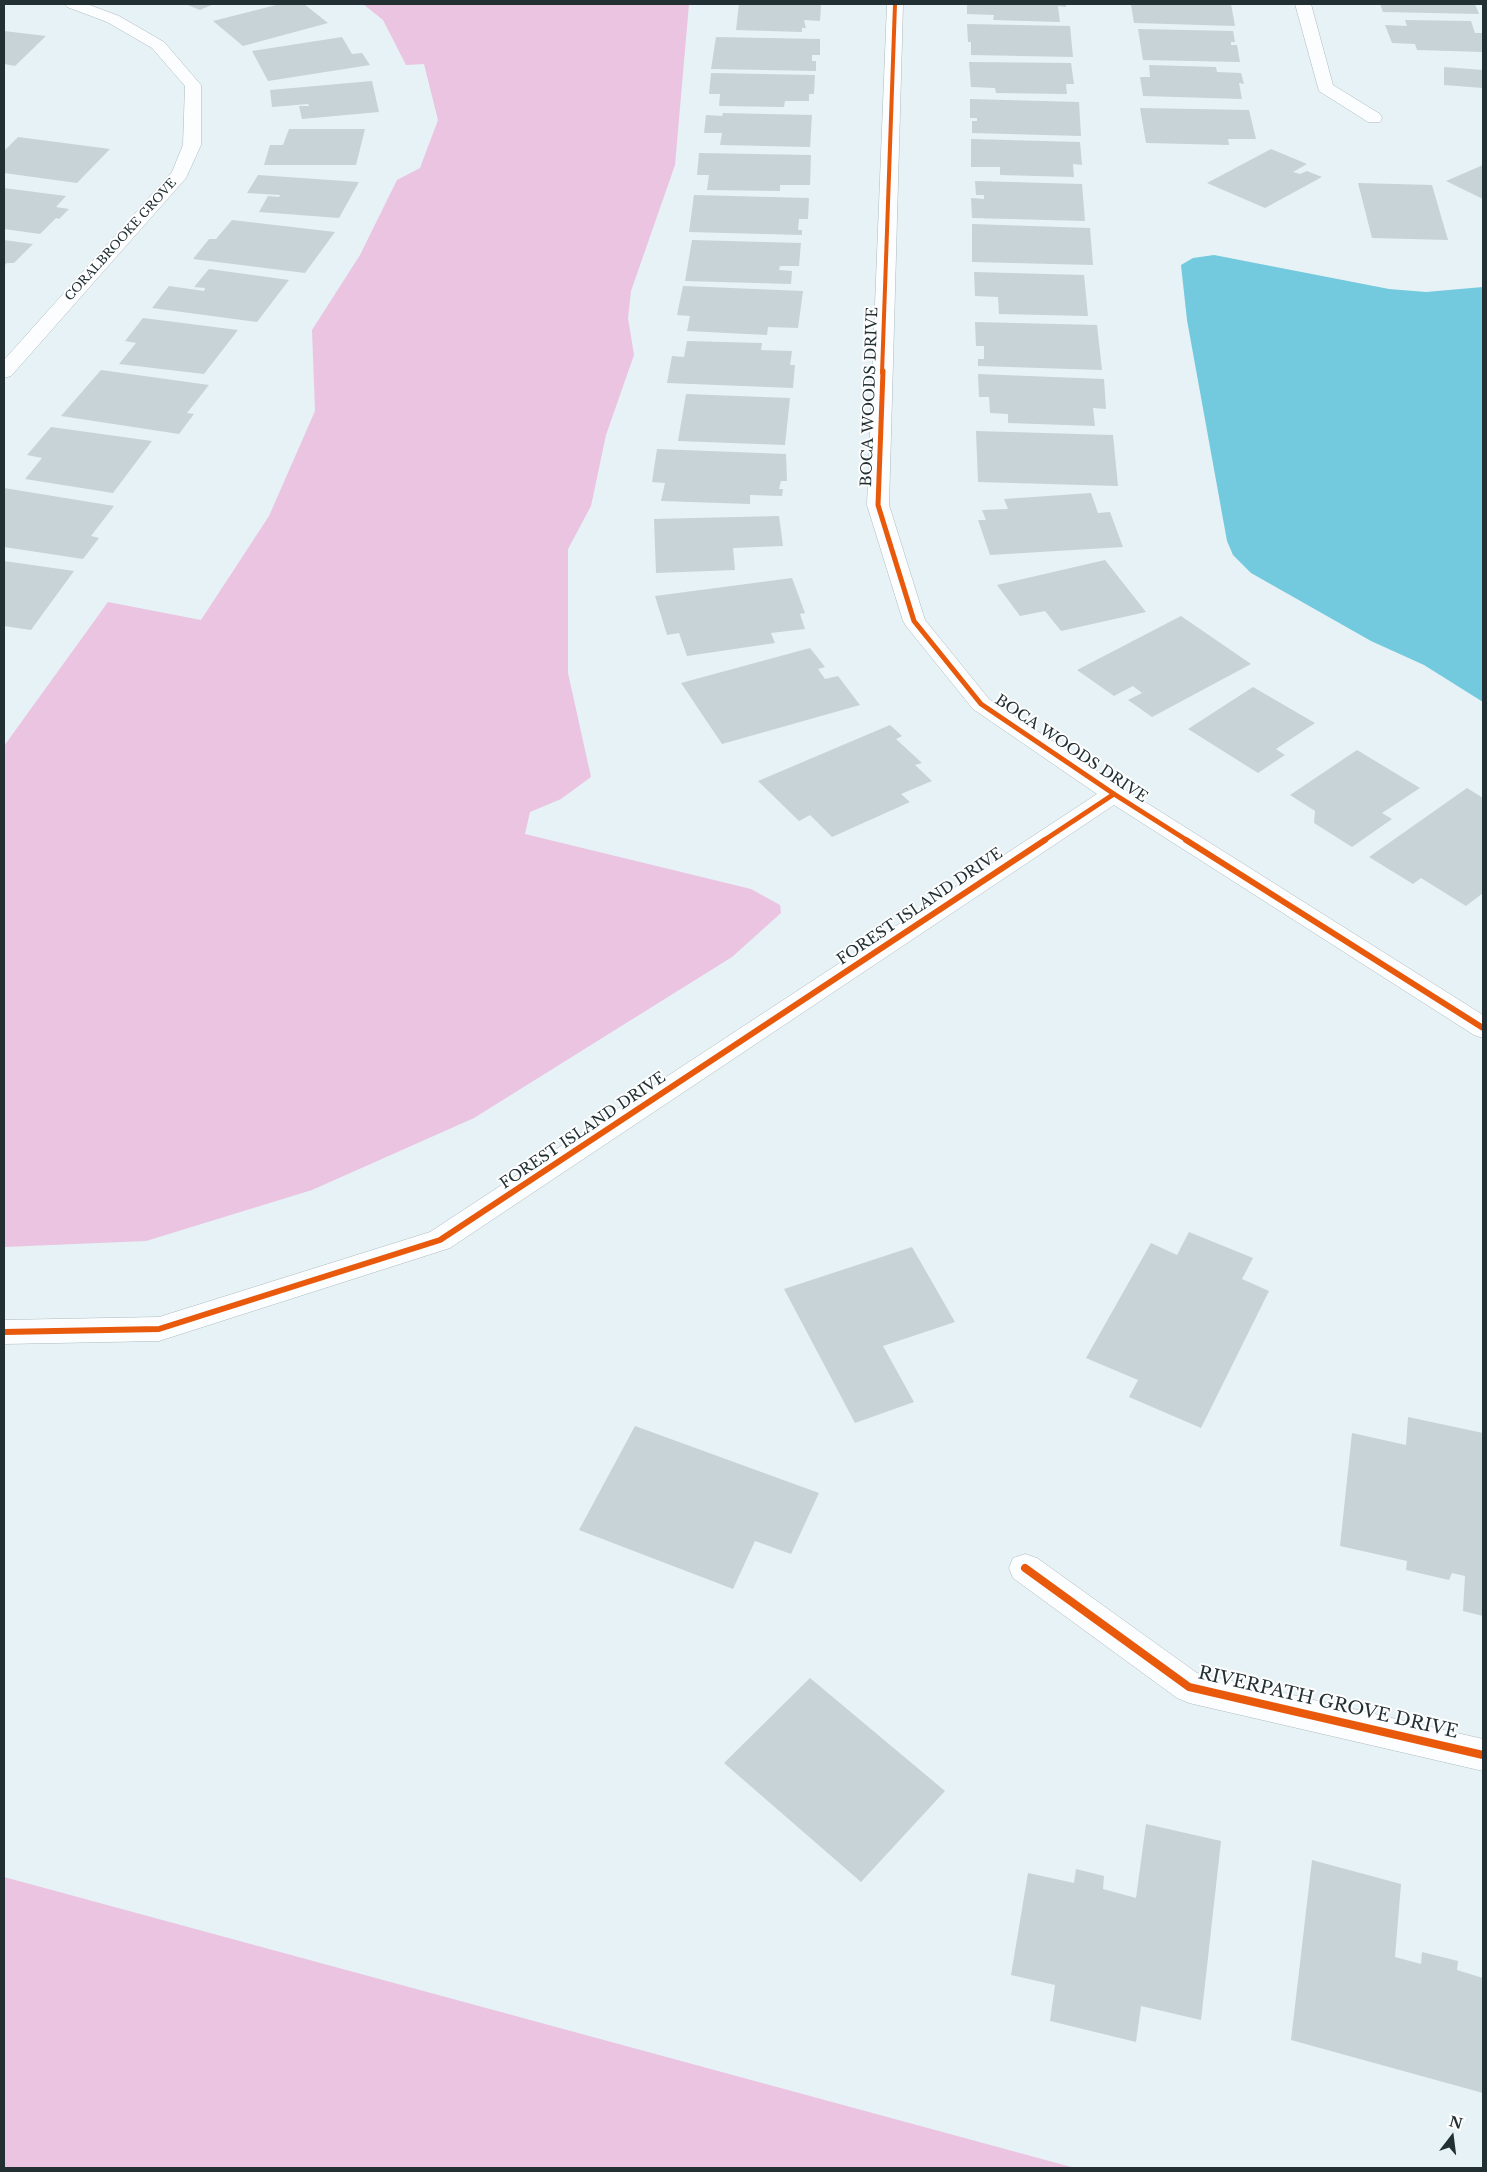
<!DOCTYPE html>
<html>
<head>
<meta charset="utf-8">
<style>
  body { margin:0 }
  #map { position:relative; width:1487px; height:2172px; overflow:hidden; background:#e6f2f6; font-family:"Libre Baskerville",serif }
  canvas { display:block }
  .frame { position:absolute; inset:0; border:5px solid #223034; pointer-events:none }
  .north { position:absolute; left:1427px; top:2112px; width:50px; height:50px; -webkit-text-stroke:4px #fefefe; paint-order:stroke; rotate:15deg; font-size:14px; font-weight:700; line-height:20px; text-align:center; color:#223034 }
  .north::after { content:''; display:block; margin:auto; width:18px; height:22px; background:#223034; clip-path:polygon(50% 0,100% 100%,50% 72%,0 100%) }
</style>
</head>
<body>
<div id="map">
<canvas width="1487" height="2172"></canvas>
<div class="frame"></div>
<div class="north">N</div>
</div>
<script>
const context = document.querySelector('canvas').getContext('2d');
context.lineJoin = 'round';
function paint(path, color) { context.fillStyle = color; context.fill(path, 'evenodd'); }
const toPath = rows => new Path2D(rows.map(r => 'M' + r).join(''));
function stroke(path, color, width, dash) { context.strokeStyle = color; context.lineWidth = width; context.lineCap = dash ? 'butt' : 'round'; context.setLineDash(dash || []); context.stroke(path); }
function drawText(font, color, halo, rows, align = 'center') {
  context.font = font + ' "Libre Baskerville",serif'; context.lineWidth = 4; context.setLineDash([]); context.textBaseline = 'middle'; context.strokeStyle = halo; context.fillStyle = color; for (const [text, x, y, turn = 0] of rows) {
    context.save(); context.translate(x, y); context.rotate((+turn || 0) * Math.PI / 180); context.textAlign = isNaN(turn) ? turn : align; if (halo) context.strokeText(text, 0, 0); context.fillText(text, 0, 0); context.restore();
  }
}
paint(toPath([
  [363,4,689,4,675,165,631,291,628,318,634,355,606,435,591,506,568,549,568,673,591,777,561,799,530,812,525,834,751,889,780,905,781,913,732,957,474,1118,312,1190,146,1241,4,1247,4,746,108,602,201,620,269,516,315,411,312,330,360,255,397,180,420,168,438,120,424,64,406,65,383,20],
  [4,1877,1075,2168,4,2168]
]), '#eac4e0');
paint(toPath([
  [1214,255,1389,289,1426,292,1483,287,1483,702,1424,665,1371,641,1251,573,1233,555,1227,541,1187,320,1181,265,1193,258]
]), '#73c9dd');
paint(toPath([
  [185,4,214,4,200,10],
  [280,4,304,4,328,23,243,46,213,21],
  [739,4,821,5,820,21,804,20,806,28,802,28,802,32,736,30],
  [967,4,1066,4,1066,7,1058,6,1060,22,993,20,994,15,967,14],
  [1139,4,1231,4,1235,26,1134,23,1131,5],
  [1380,4,1475,4,1479,14,1383,12],
  [1405,20,1471,21,1475,33,1483,33,1483,52,1417,50,1415,44,1392,43,1385,25,1407,26],
  [967,24,1070,26,1073,57,971,55,971,42,968,42],
  [1138,29,1233,31,1235,42,1231,42,1231,45,1237,45,1240,62,1143,60],
  [4,31,46,36,15,66,4,64],
  [342,37,352,54,362,53,370,65,268,81,252,51],
  [716,37,820,39,820,55,812,55,812,61,816,61,816,71,711,69],
  [969,62,1071,63,1074,84,1066,84,1067,94,996,93,995,88,971,87],
  [1149,65,1216,67,1217,72,1241,73,1244,84,1239,83,1242,99,1143,96,1140,77,1150,77],
  [1444,67,1483,70,1483,88,1444,85],
  [711,73,815,75,814,94,809,94,809,101,785,101,784,107,719,106,720,94,709,94],
  [372,81,379,112,302,119,299,106,309,106,308,104,272,107,270,90],
  [970,99,1079,102,1081,136,972,133,972,121,977,121,977,118,970,118],
  [1140,108,1249,110,1256,139,1228,139,1229,145,1146,143],
  [723,113,812,115,810,147,720,145,722,133,704,133,706,115,722,116],
  [289,129,365,129,356,165,264,165,270,145,283,145],
  [18,137,110,149,77,183,4,173,4,151],
  [971,139,1080,142,1082,165,1073,164,1074,177,1000,175,1000,167,971,167],
  [1271,149,1307,164,1293,172,1300,174,1307,171,1322,177,1265,208,1207,183],
  [699,153,811,155,810,185,780,185,780,191,707,190,709,175,697,175],
  [1483,165,1483,199,1446,181],
  [258,175,359,182,339,218,259,212,268,196,279,197,280,195,247,193],
  [975,181,1082,184,1085,221,972,218,971,198,984,199,984,195,976,195],
  [1358,183,1432,185,1448,240,1372,238],
  [4,188,66,196,56,207,69,209,59,219,56,218,40,234,4,229],
  [694,195,809,198,808,219,799,219,798,230,802,230,802,235,689,232],
  [232,220,335,232,305,273,193,259,209,239,216,239],
  [972,224,1090,228,1093,265,972,262],
  [4,240,33,244,14,263,7,263,4,266],
  [692,240,801,243,799,266,780,266,779,270,792,271,791,284,685,281],
  [209,269,289,280,257,322,152,308,169,286,204,291,205,288,194,287],
  [974,272,1084,275,1088,316,999,314,998,297,975,296],
  [683,286,803,291,798,328,768,327,767,335,687,331,690,316,677,315],
  [143,318,238,330,204,374,119,364,136,343,125,341],
  [975,322,1097,325,1102,370,978,366,978,359,984,359,984,346,976,346],
  [687,341,762,343,761,350,792,351,790,365,795,365,793,388,667,383,672,356,684,357],
  [101,370,209,385,187,413,194,414,179,434,61,416],
  [978,374,1104,379,1106,409,1093,408,1095,426,1008,423,1008,414,990,413,989,397,979,397],
  [686,394,790,398,785,445,678,441],
  [51,427,152,441,113,493,25,479,42,458,27,455],
  [976,431,1113,435,1118,486,978,482],
  [657,449,786,454,787,481,781,481,779,489,783,489,782,496,750,495,750,504,661,501,665,483,652,482],
  [4,488,114,506,91,536,99,538,83,559,4,547],
  [1091,493,1098,513,1110,512,1123,547,990,555,978,520,986,520,982,510,1008,509,1004,499],
  [779,516,783,546,733,548,735,570,656,573,654,519],
  [1105,560,1146,612,1061,631,1045,611,1020,616,997,585],
  [4,561,74,571,31,630,4,626],
  [792,578,805,613,800,614,805,629,771,633,775,643,687,656,679,633,667,635,655,596],
  [1181,616,1251,664,1152,717,1128,700,1142,693,1133,686,1114,696,1077,670],
  [810,648,825,667,818,669,825,679,838,676,860,705,722,744,681,683],
  [1253,687,1315,723,1276,749,1285,755,1258,773,1188,729],
  [890,725,902,736,896,739,922,763,915,765,932,781,901,794,910,802,832,837,810,815,799,821,758,781],
  [1357,750,1420,788,1382,813,1392,819,1352,847,1314,823,1315,811,1290,795],
  [1467,788,1483,798,1483,893,1466,906,1421,878,1413,884,1369,857],
  [1189,1232,1253,1258,1242,1279,1269,1291,1201,1428,1129,1397,1138,1380,1086,1358,1151,1243,1177,1255],
  [912,1247,955,1322,883,1346,914,1402,855,1423,784,1289],
  [1408,1417,1483,1433,1483,1616,1463,1611,1465,1576,1452,1573,1449,1580,1406,1570,1407,1561,1340,1546,1352,1433,1406,1445],
  [635,1426,819,1493,791,1554,755,1541,733,1589,579,1530],
  [810,1678,945,1791,861,1882,724,1763],
  [1146,1824,1221,1841,1201,2020,1141,2006,1136,2042,1050,2021,1055,1985,1011,1975,1028,1873,1074,1883,1076,1869,1104,1876,1103,1889,1136,1898],
  [1312,1860,1401,1884,1395,1957,1421,1964,1422,1952,1458,1961,1457,1970,1483,1978,1483,2093,1291,2040]
]), '#c7d3d7');
const street = toPath([
  [65,4,87,4,119,16,164,42,201,85,201,145,186,178,11,376,4,378,4,360,172,172,183,145,185,86,152,48,107,22,67,7,65,4],
  [887,4,903,4,889,505,925,620,989,699,1123,788,1483,1015,1483,1038,1474,1035,1114,805,450,1248,159,1341,4,1344,4,1320,159,1317,430,1232,1097,794,973,709,906,626,903,621,867,505,887,4],
  [1295,4,1311,4,1333,85,1380,114,1382,118,1380,122,1368,122,1319,91,1295,4],
  [1025,1554,1037,1558,1197,1673,1483,1739,1483,1771,1189,1703,1177,1698,1013,1578,1009,1568,1013,1558,1025,1554]
]);
stroke(street, '#aebabe', 1);
paint(street, '#fbfdfe');
stroke(toPath([
  [882,373,895,4]
]), '#e8590c', 4);
stroke(toPath([
  [883,371,878,505,914,621,981,704,1114,794,1188,841],
  [1043,841,1114,794]
]), '#e8590c', 5);
stroke(toPath([
  [1186,840,1483,1028],
  [4,1332,159,1329,440,1240,1045,840]
]), '#e8590c', 6);
stroke(toPath([
  [1025,1568,1189,1687,1483,1755]
]), '#e8590c', 8);
drawText('12px', '#223034', '#fefefe', [
  ["CORALBROOKE GROVE",121,240,-48]
]);
drawText('15px', '#223034', '#fefefe', [
  ["BOCA WOODS DRIVE",870,397,-88],
  ["BOCA WOODS DRIVE",1071,749,34],
  ["FOREST ISLAND DRIVE",920,907,-34],
  ["FOREST ISLAND DRIVE",583,1131,-34]
]);
drawText('18px', '#223034', '#fefefe', [
  ["RIVERPATH GROVE DRIVE",1328,1703,13]
]);
</script>
</body>
</html>
